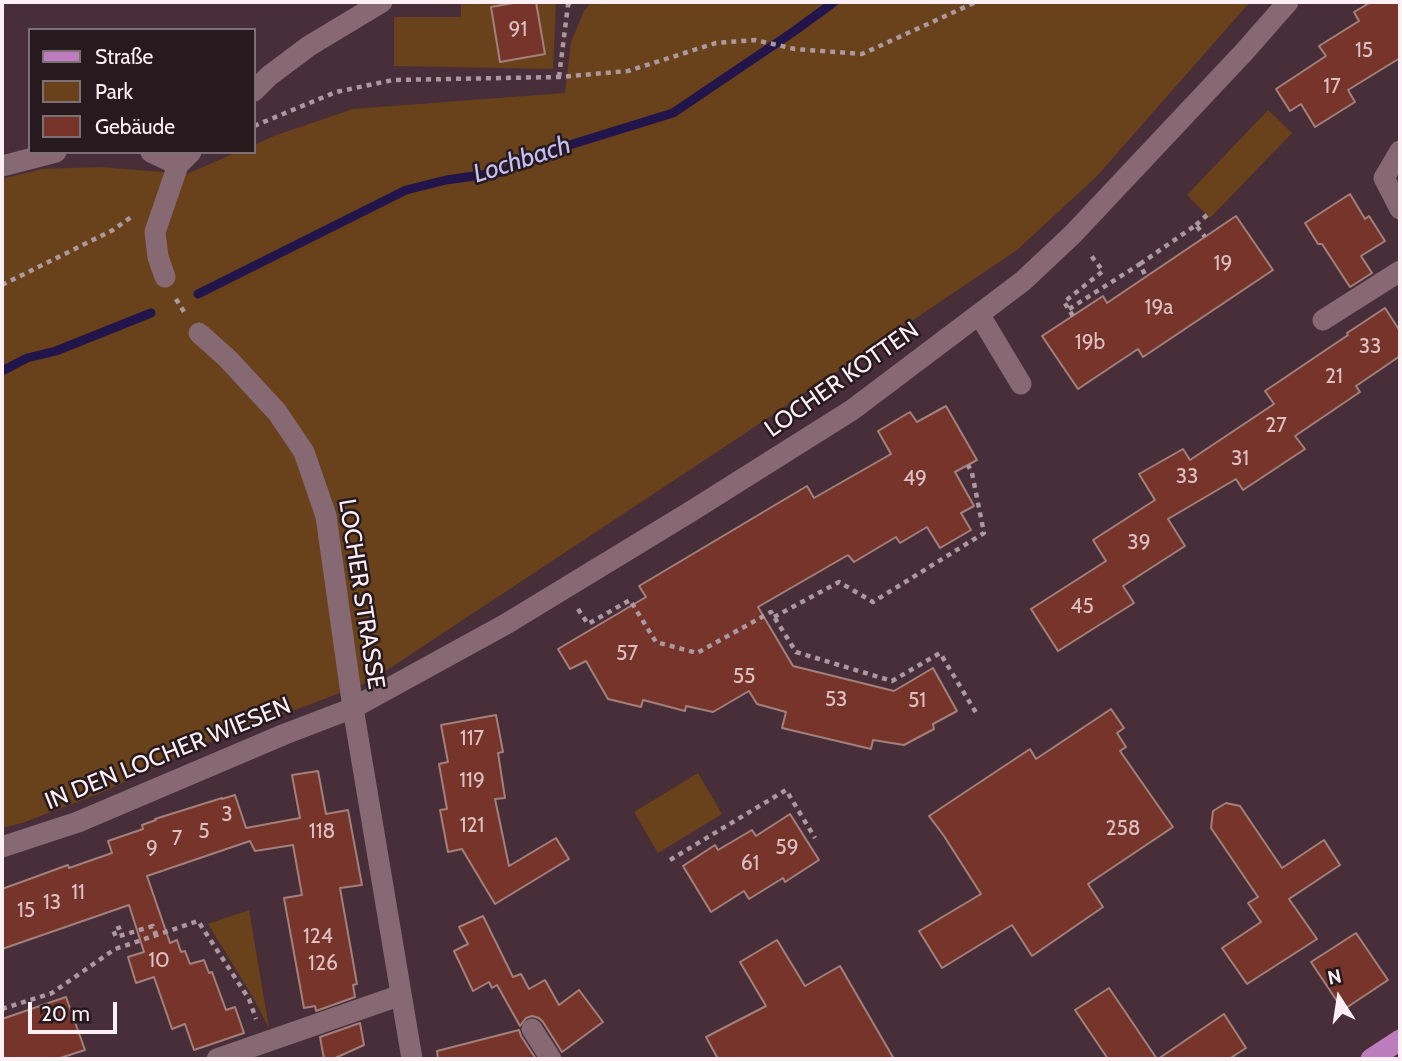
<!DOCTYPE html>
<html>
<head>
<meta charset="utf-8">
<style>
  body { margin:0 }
  #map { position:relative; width:1402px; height:1061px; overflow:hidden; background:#482e38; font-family:Cabin,sans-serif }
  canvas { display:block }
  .frame { position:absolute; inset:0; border:4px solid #fff0f5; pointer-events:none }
  .legend { position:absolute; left:28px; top:28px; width:228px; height:126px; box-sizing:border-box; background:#261a1f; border:2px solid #7d7075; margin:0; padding:9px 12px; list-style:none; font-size:21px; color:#fff0f5 }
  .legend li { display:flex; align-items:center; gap:14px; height:35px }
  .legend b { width:35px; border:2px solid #7d7075 }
  .north { position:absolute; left:1304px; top:963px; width:70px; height:70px; -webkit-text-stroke:5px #261a1f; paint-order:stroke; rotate:348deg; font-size:19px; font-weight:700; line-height:28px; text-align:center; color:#fff0f5 }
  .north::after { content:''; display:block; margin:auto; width:24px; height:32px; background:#fff0f5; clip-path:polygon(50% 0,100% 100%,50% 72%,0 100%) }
  .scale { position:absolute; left:28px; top:1002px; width:89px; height:32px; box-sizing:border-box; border:4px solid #fff0f5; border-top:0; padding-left:9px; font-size:21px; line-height:24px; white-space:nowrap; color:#fff0f5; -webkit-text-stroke:5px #261a1f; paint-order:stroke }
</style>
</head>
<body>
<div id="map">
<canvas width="1402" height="1061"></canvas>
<div class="frame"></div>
<ul class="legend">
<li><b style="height:9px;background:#bc7cbe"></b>Straße</li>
<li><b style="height:19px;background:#69421b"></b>Park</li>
<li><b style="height:19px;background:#76342b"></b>Gebäude</li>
</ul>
<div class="north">N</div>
<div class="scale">20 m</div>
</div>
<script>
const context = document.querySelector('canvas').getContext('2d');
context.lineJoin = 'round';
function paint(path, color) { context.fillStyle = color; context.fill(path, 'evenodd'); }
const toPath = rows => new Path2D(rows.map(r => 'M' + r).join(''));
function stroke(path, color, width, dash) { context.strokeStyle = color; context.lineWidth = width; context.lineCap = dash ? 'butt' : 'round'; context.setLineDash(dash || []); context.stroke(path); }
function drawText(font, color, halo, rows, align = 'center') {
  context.font = font + ' Cabin,sans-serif'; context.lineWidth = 5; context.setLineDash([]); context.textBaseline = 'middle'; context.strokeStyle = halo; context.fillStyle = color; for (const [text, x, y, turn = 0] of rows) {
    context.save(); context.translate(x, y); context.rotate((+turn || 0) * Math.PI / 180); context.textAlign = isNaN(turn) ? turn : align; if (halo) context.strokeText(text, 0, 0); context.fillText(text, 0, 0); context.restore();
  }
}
paint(toPath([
  [461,2,556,2,553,69,394,66,394,17,461,17],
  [592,2,1250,2,1097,176,1017,250,741,436,369,682,199,746,103,792,25,822,2,828,2,179,42,169,100,167,187,174,237,152,254,152,254,145,274,136,353,109,565,93,571,42,584,11],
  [1268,110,1292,133,1210,218,1187,195],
  [698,773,722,814,658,853,634,812],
  [249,910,269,1028,253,997,208,924]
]), '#69421b');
stroke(toPath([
  [198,294,406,190,446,180,502,172,550,151,673,113,793,32,834,2],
  [2,371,27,358,56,351,151,313]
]), '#21154b', 9);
const building = toPath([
  [519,2,536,2,545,54,500,62,491,7,519,2],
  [1371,2,1400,2,1400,58,1348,90,1355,102,1315,127,1301,104,1290,111,1276,89,1326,56,1319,46,1359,21,1354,12,1371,2],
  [1350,194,1365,219,1369,216,1385,241,1361,256,1372,273,1350,287,1322,244,1318,244,1305,223,1350,194],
  [1236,216,1273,270,1143,357,1138,349,1078,389,1042,336,1103,296,1107,303,1236,216],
  [1385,308,1400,331,1400,356,1356,386,1360,392,1295,436,1305,449,1243,490,1236,479,1168,519,1185,546,1123,586,1134,603,1058,651,1031,609,1106,561,1093,540,1155,500,1139,474,1183,449,1190,460,1274,404,1265,391,1348,335,1347,333,1385,308],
  [946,406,977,460,955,472,974,506,961,513,971,530,940,548,927,527,900,543,896,537,854,562,848,555,758,607,793,666,894,691,933,668,957,711,933,724,934,729,904,745,873,740,871,749,782,728,786,712,757,704,749,691,713,712,686,706,685,711,643,700,641,707,608,699,586,661,570,669,558,649,646,597,639,586,807,486,814,498,891,454,878,431,910,412,917,422,946,406],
  [1111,709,1124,728,1117,733,1126,747,1120,751,1173,827,1088,884,1103,907,1032,956,1012,925,942,968,919,931,981,894,944,836,929,816,1030,749,1036,759,1111,709],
  [496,715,503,752,498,753,505,798,495,799,509,866,556,838,569,859,495,904,462,849,448,852,440,810,447,809,439,764,448,762,441,725,496,715],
  [318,771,326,814,348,810,362,885,340,888,357,984,353,985,355,997,316,1011,315,1006,304,1008,284,898,302,895,293,845,255,851,250,841,147,876,170,943,177,940,181,952,185,951,190,964,204,960,209,973,212,972,226,1010,235,1007,244,1033,194,1050,185,1024,172,1029,154,977,136,983,128,957,144,952,129,905,2,949,2,889,68,865,69,868,112,853,108,841,143,829,142,825,156,820,155,819,222,798,222,799,235,795,246,828,300,818,292,775,318,771],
  [1226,803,1240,806,1282,868,1324,840,1340,865,1289,899,1317,939,1247,984,1222,948,1261,922,1248,903,1258,897,1211,828,1213,811,1226,803],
  [790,814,819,860,785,882,783,878,749,899,744,891,711,912,683,866,715,845,718,850,752,830,756,836,790,814],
  [483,916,513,977,521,974,529,989,545,980,559,1005,579,990,603,1022,562,1052,543,1022,539,1018,532,1016,526,1018,520,1026,497,985,492,988,489,982,473,991,454,951,468,944,459,927,483,916],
  [1356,933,1388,980,1343,1010,1311,962,1356,933],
  [777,940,805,986,840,966,894,1059,718,1059,706,1037,766,1006,740,962,777,940],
  [1109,988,1126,1013,1157,1059,1108,1059,1075,1010,1109,988],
  [66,997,85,1050,57,1059,2,1059,2,1019,66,997],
  [1224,1014,1246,1048,1229,1059,1158,1059,1224,1014],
  [360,1023,364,1045,333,1059,324,1059,320,1037,360,1023],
  [519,1030,521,1036,536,1059,438,1059,437,1051,519,1030]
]);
paint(building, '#76342b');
stroke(building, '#a2817c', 2);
stroke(toPath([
  [559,77,568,5,571,2],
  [254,126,336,92,393,80,559,77,628,71,716,43,755,40,795,49,862,54,976,2],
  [1196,225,1207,215],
  [1140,264,1196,225,1205,237],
  [2,285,113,230,134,215],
  [176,299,186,315],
  [1069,309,1140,264,1146,277],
  [1073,316,1064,302,1103,271,1089,253],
  [578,609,588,624,630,600,656,642,697,653,771,612,796,652,892,681,940,653,978,716],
  [774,617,839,582,873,602,984,533,972,473,968,465],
  [670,860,786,790,815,838],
  [121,927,113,930,116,937,153,926,156,935],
  [2,1009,52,993,115,949,198,921,249,999,256,1019]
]), '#ac989f', 4.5, [5, 5]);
stroke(toPath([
  [254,91,269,76,309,46,382,2],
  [1400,151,1384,178,1400,209],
  [151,152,178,165],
  [2,166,56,152],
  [165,277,158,257,155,232,178,165,191,152],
  [979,314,1021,384],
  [1323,320,1400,271],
  [199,333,228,359,277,412,304,452,326,516,353,708,412,1059],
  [2,847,78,822,285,734,353,708,506,624,690,512,852,410,1023,281,1073,234,1245,51,1288,2],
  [532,1029,551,1059],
  [217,1059,401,995]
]), '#876974', 21);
stroke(toPath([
  [1371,1059,1400,1040]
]), '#bc7cbe', 21);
drawText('21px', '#ddc1c2', null, [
  ["91",518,30],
  ["15",1364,51],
  ["17",1332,87],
  ["19",1223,264],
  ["19a",1159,308],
  ["19b",1090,343],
  ["33",1370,347],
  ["21",1334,377],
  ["27",1276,426],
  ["31",1240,459],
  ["33",1187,477],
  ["49",915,479],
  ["39",1139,543],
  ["45",1082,607],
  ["57",627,654],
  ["55",744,677],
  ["53",836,700],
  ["51",917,701],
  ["117",472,739],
  ["119",472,781],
  ["3",227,815],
  ["121",472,826],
  ["258",1123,829],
  ["5",204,832],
  ["118",322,832],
  ["7",177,839],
  ["59",787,848],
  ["9",152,849],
  ["61",750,864],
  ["11",78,893],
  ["13",52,903],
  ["15",26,911],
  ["124",318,937],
  ["10",159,961],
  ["126",323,964]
]);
drawText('24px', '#fff0f5', '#261a1f', [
  ["LOCHER KOTTEN",842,380,-35],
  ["LOCHER STRASSE",361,594,81],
  ["IN DEN LOCHER WIESEN",168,754,-22]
]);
drawText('italic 26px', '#c4c0f6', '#261a1f', [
  ["Lochbach",522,160,-18]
]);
</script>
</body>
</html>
